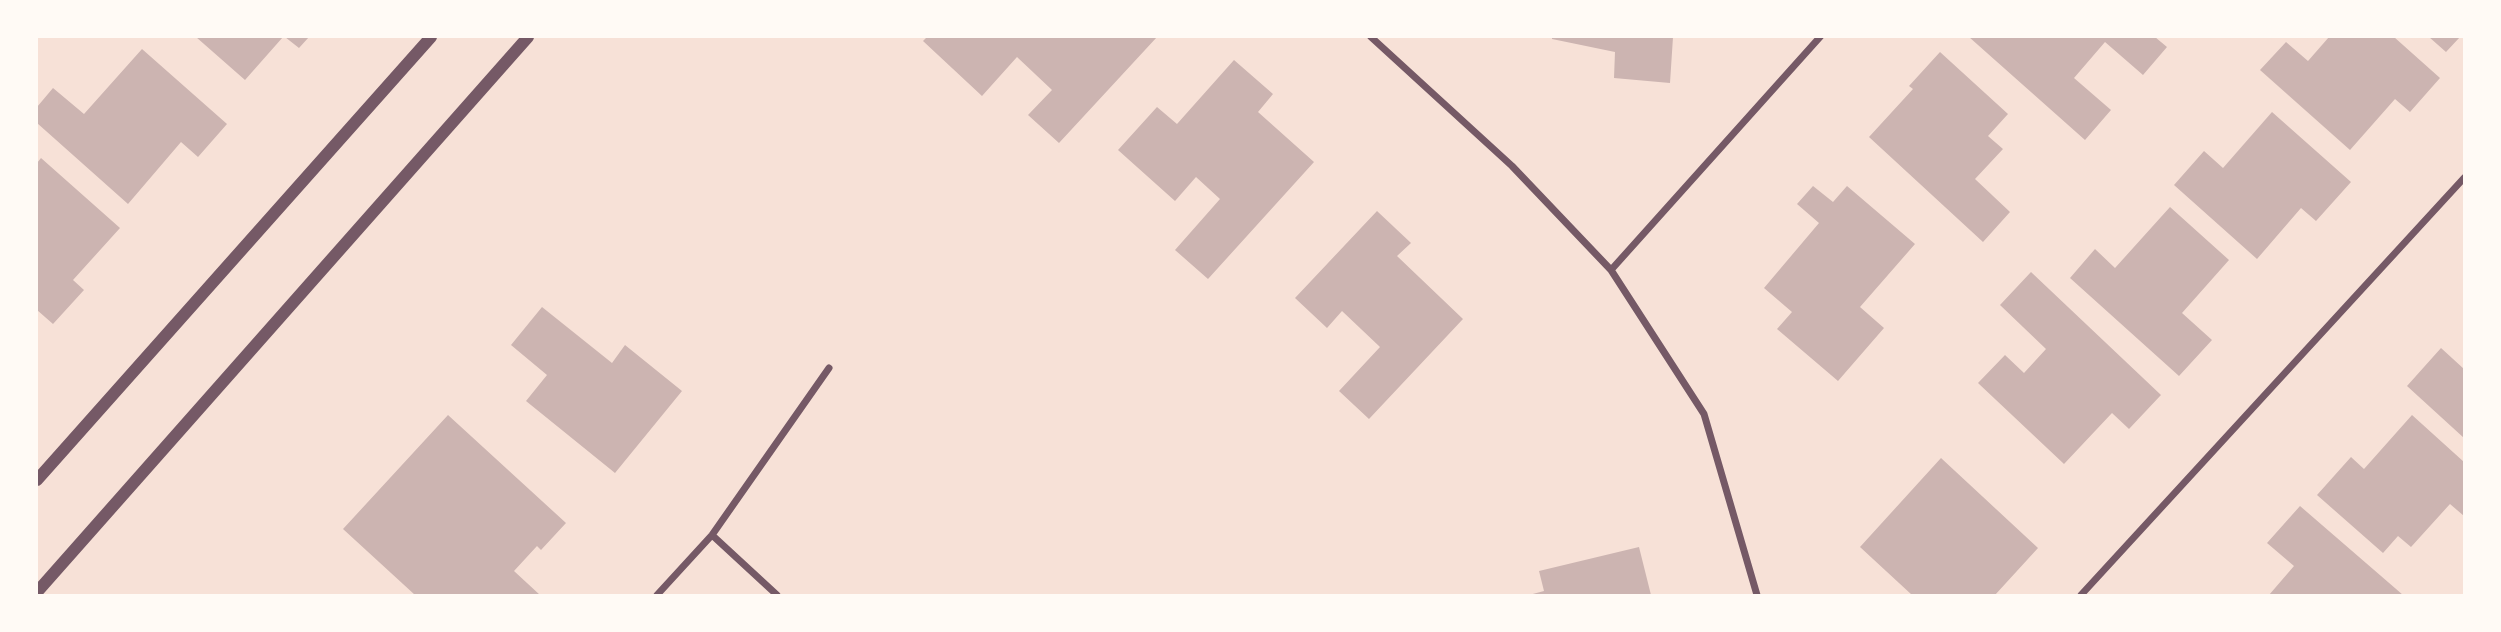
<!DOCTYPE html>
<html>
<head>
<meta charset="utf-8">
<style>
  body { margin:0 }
  #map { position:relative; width:2501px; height:632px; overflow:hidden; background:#f7e1d7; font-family:Manrope,sans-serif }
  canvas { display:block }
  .frame { position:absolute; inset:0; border:38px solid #fffaf5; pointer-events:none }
</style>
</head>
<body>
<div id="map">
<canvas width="2501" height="632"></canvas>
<div class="frame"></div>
</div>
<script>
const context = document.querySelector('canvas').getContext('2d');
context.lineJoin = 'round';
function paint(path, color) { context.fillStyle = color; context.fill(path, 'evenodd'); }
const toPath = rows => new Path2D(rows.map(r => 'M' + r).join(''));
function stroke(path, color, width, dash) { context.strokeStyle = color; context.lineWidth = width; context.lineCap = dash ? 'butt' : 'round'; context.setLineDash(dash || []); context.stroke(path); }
paint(toPath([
  [196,37,283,37,245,80],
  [285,37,309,37,299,48],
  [927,37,1157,37,1059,143,1028,115,1052,90,1017,57,982,96,923,41],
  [1552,37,1673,37,1670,83,1614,78,1615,52,1552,39],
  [1969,37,2155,37,2167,47,2143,75,2105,42,2074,78,2111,110,2085,140],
  [2329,37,2394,37,2440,78,2410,112,2395,99,2350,150,2260,70,2286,42,2308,61],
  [2429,37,2460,37,2446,52],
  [142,49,227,124,198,157,181,142,128,204,37,123,37,107,53,88,84,114],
  [1940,52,2008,114,1988,136,2003,149,1975,179,2010,212,1983,242,1869,137,1913,89,1909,86],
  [1234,60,1273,94,1258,112,1314,162,1208,279,1175,250,1220,199,1196,177,1175,201,1118,150,1157,107,1177,124],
  [2272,112,2351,182,2316,221,2301,208,2257,259,2174,185,2204,151,2223,168],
  [41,158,120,228,73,280,84,290,53,324,37,310,37,163],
  [1813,186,1833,202,1847,186,1915,244,1860,307,1884,328,1838,381,1777,329,1792,312,1764,288,1819,223,1797,204],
  [2170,207,2229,260,2182,313,2212,340,2179,376,2070,278,2095,249,2115,268],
  [1377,211,1411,243,1397,256,1463,319,1369,419,1339,391,1380,347,1342,311,1327,328,1295,298],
  [2031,272,2161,395,2129,429,2112,413,2064,464,1978,383,2005,355,2024,373,2046,349,2000,305],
  [542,307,612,363,625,345,682,391,615,473,526,401,547,375,511,345],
  [2441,348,2464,369,2464,438,2407,386],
  [448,415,566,523,541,550,537,546,514,571,540,595,415,595,343,529],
  [2412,415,2464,462,2464,516,2450,504,2411,547,2398,536,2383,553,2317,495,2351,457,2364,469],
  [1941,458,2038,548,1995,595,1912,595,1860,547],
  [2300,506,2403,595,2269,595,2294,566,2267,543],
  [1639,547,1651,595,1529,595,1544,591,1539,571]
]), '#ccb4b1');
stroke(toPath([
  [1371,37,1512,166,1611,270,1704,414,1757,595],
  [1611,270,1820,37],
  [712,535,777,595],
  [657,595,712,535,829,368],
  [2081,595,2464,178]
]), '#755966', 7);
stroke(toPath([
  [37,480,431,37],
  [37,592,528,37]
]), '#755966', 12);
</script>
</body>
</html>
